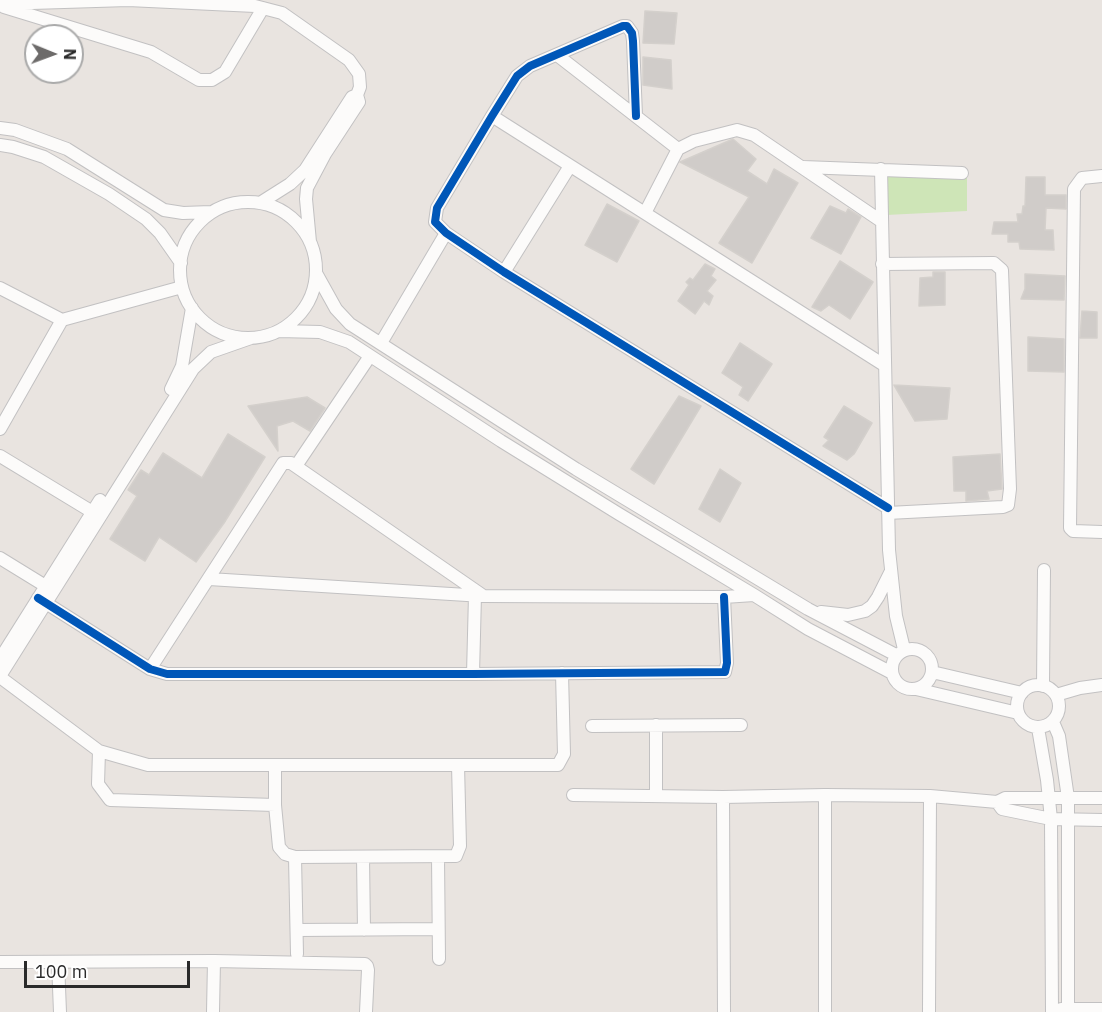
<!DOCTYPE html>
<html>
<head>
<meta charset="utf-8">
<style>
  body { margin:0 }
  #map { position:relative; width:1102px; height:1012px; overflow:hidden; background:#e9e4e0; font-family:"IBM Plex Sans",sans-serif }
  canvas { display:block }
  .north { position:absolute; left:24px; top:24px; width:60px; height:60px; box-sizing:border-box; background:#fff; border:2px solid #aaa; border-radius:50%; rotate:91deg; font-size:16px; font-weight:700; line-height:24px; text-align:center; color:#2a2a2a }
  .north::after { content:''; display:block; margin:auto; width:21px; height:27px; background:#6d6b6a; clip-path:polygon(50% 0,100% 100%,50% 72%,0 100%) }
  .scale { position:absolute; left:24px; top:961px; width:166px; height:27px; box-sizing:border-box; border:3px solid #2a2a2a; border-top:0; padding-left:8px; font-size:18px; line-height:21px; white-space:nowrap; color:#2a2a2a; -webkit-text-stroke:4px #fff; paint-order:stroke }
</style>
</head>
<body>
<div id="map">
<canvas width="1102" height="1012"></canvas>
<div class="north">N</div>
<div class="scale">100 m</div>
</div>
<script>
const context = document.querySelector('canvas').getContext('2d');
context.lineJoin = 'round';
function paint(path, color) { context.fillStyle = color; context.fill(path, 'evenodd'); }
const toPath = rows => new Path2D(rows.map(r => 'M' + r).join(''));
function stroke(path, color, width, dash) { context.strokeStyle = color; context.lineWidth = width; context.lineCap = dash ? 'butt' : 'round'; context.setLineDash(dash || []); context.stroke(path); }
paint(toPath([
  [890,172,967,177,967,211,886,215,887,179]
]), '#cee5b7');
const building = toPath([
  [645,11,677,13,674,44,643,43,645,11],
  [643,57,671,60,672,89,643,85,643,57],
  [733,139,756,159,747,171,767,184,774,169,798,183,752,263,719,243,749,197,680,162,733,139],
  [1026,177,1045,177,1045,195,1066,195,1066,209,1046,208,1045,230,1053,230,1054,250,1020,249,1019,242,1008,242,1008,234,992,234,994,222,1018,222,1017,214,1022,214,1023,206,1025,206,1026,177],
  [607,204,639,221,617,262,585,245,607,204],
  [830,206,846,213,848,209,861,217,841,254,811,238,830,206],
  [840,261,873,282,850,319,829,305,821,311,812,307,840,261],
  [705,264,715,269,711,276,716,280,707,291,713,296,709,305,704,301,695,314,678,301,689,285,686,282,690,278,693,280,705,264],
  [933,272,945,272,945,305,919,306,920,278,933,277,933,272],
  [1025,274,1065,276,1064,300,1021,299,1025,289,1025,274],
  [1082,311,1097,312,1097,338,1080,338,1082,311],
  [1028,337,1064,339,1064,372,1028,371,1028,337],
  [740,343,772,364,748,401,739,395,743,387,722,373,740,343],
  [894,385,950,388,947,419,915,421,894,385],
  [679,396,701,406,654,484,631,469,679,396],
  [307,397,325,408,310,431,293,421,277,426,278,451,248,406,307,397],
  [844,406,872,423,854,454,847,460,823,446,829,440,824,437,844,406],
  [228,434,265,457,224,523,196,562,159,537,145,561,110,539,137,496,128,490,141,470,149,475,163,453,202,478,228,434],
  [1000,454,1002,489,987,491,989,499,966,501,966,491,954,491,953,457,1000,454],
  [720,469,741,483,720,522,699,509,720,469]
]);
paint(building, '#d0ccc9');
stroke(building, '#d4d0cc', 1.5);
const street = toPath([
  [0,4,128,0,255,6,282,13,349,60,359,74,360,87,357,95,359,102,325,154,307,188,306,199,310,242],
  [4,7,151,52,199,80,212,80,225,72,263,8],
  [557,55,678,149],
  [492,116,884,365],
  [636,116,633,41,632,33,627,26,623,26,530,66,517,76,492,116,437,208,435,222,446,233,504,272,888,508],
  [0,128,15,130,67,149,164,210,183,213,211,212],
  [0,145,13,147,44,157,109,194,146,219,160,233,181,263],
  [803,167,962,173],
  [881,169,889,550,896,616,904,649],
  [1102,176,1082,178,1074,189,1070,528,1073,531,1102,532],
  '180 270a68 68 0 1 1 136 0a68 68 0 1 1-136 0Z',
  [260,203,290,184,305,170,352,97,357,95],
  [645,213,678,149,694,141,737,130,754,135,881,221],
  [882,264,994,263,1002,270,1010,489,1008,505,1003,507,888,513],
  [504,272,570,166],
  [316,273,336,309,350,324,576,469,808,609,896,655],
  [0,288,62,320,182,287],
  [279,331,320,332,349,342,501,441,619,514,754,595,808,629,892,673],
  [381,343,446,233],
  [171,389,182,366,192,308],
  [0,429,62,320],
  [0,456,99,516],
  [296,466,370,356],
  [0,558,52,590],
  [209,579,483,596,724,597,754,595],
  [38,598,150,669,167,674,473,674,725,672,727,663,724,597],
  [821,612,848,615,865,611,872,606,878,597,890,573],
  '892 669a20 20 0 1 1 40 0a20 20 0 1 1-40 0Z',
  [0,659,100,500],
  [150,669,283,463,291,463,482,595],
  [932,672,1022,693],
  [473,674,475,595],
  [0,676,193,369,211,352,251,338],
  [0,677,99,751,148,765,558,765,564,754,562,673],
  '1017 706a21 21 0 1 1 42 0a21 21 0 1 1-42 0Z',
  [1043,686,1044,570],
  [916,689,1018,713],
  [1056,695,1080,688,1102,685],
  [1053,722,1059,736,1068,798,1068,1012],
  [656,725,656,796],
  [592,726,741,725],
  [1038,728,1047,780,1051,819,1052,1012],
  [99,751,98,784,110,800,275,805],
  [275,765,275,805,279,847,285,854,295,857,456,856,460,846,458,765],
  [573,795,723,797,825,795,930,796,997,802,1005,798,1102,798],
  [723,797,724,1012],
  [997,802,1002,809,1051,819,1102,820],
  [295,857,297,954],
  [363,857,364,930],
  [438,857,439,959],
  [297,930,438,929],
  [0,962,214,961,365,964,367,966,368,970,366,1012],
  [58,962,60,1012],
  [1061,1009,1102,1009],
  [213,1012,214,961],
  [825,1012,825,795],
  [929,1012,930,796]
]);
stroke(street, '#c2c1c2', 14);
stroke(street, '#fcfbfa', 12);
stroke(toPath([
  [636,116,633,41,632,33,627,26,623,26,530,66,517,76,492,116,437,208,435,222,446,233,504,272,888,508],
  [38,598,150,669,167,674,473,674,725,672,727,663,724,597]
]), '#0057b8', 8);
</script>
</body>
</html>
